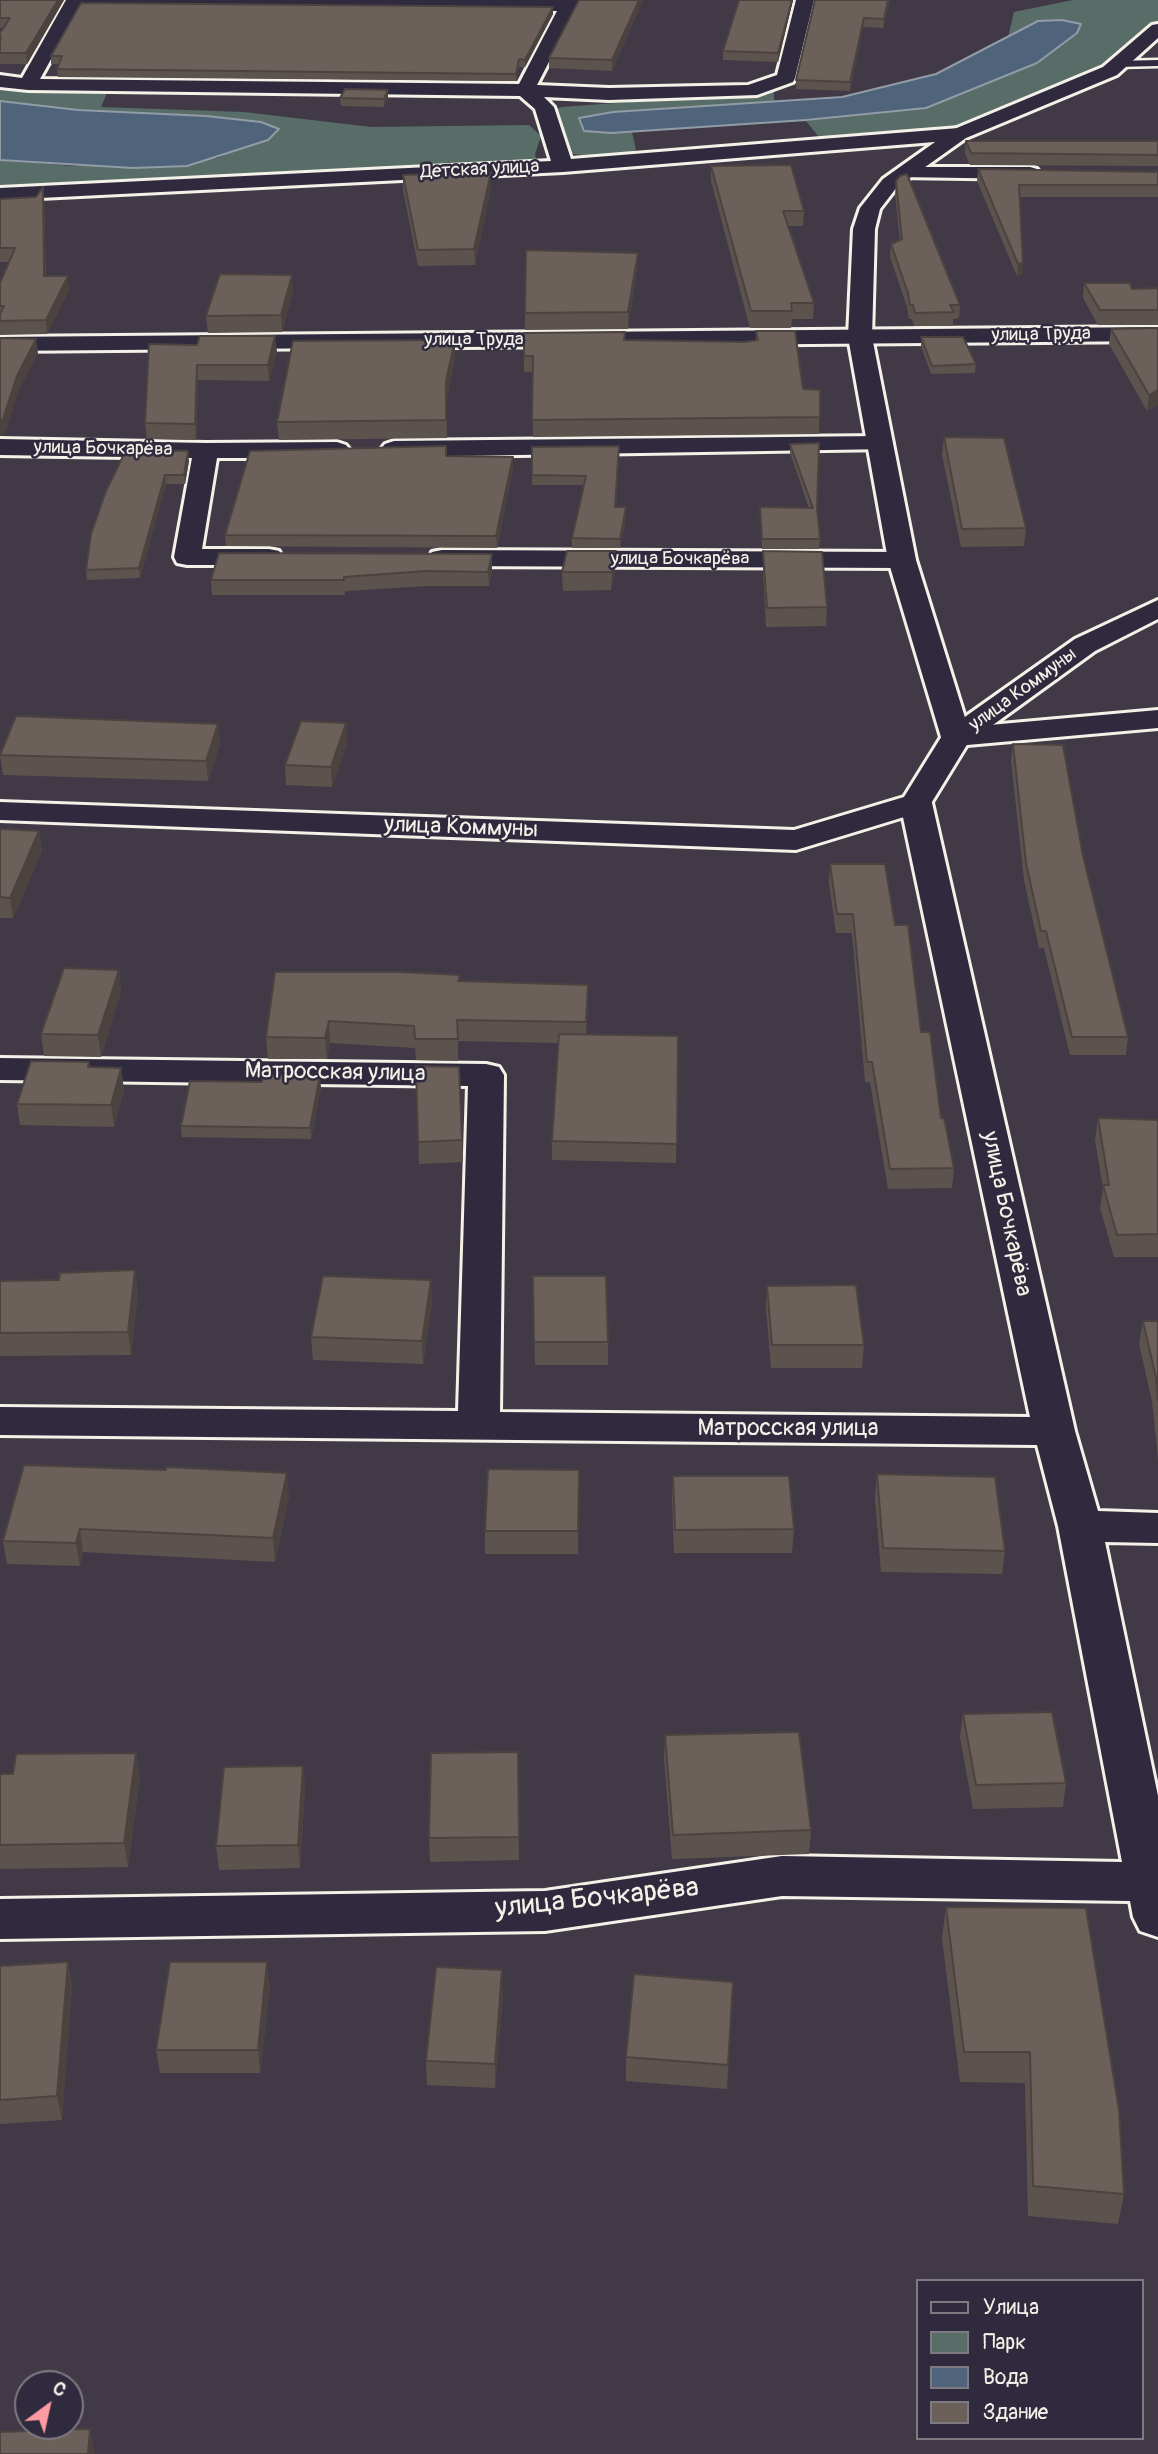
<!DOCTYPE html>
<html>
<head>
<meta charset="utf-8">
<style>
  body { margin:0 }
  #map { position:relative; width:1158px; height:2454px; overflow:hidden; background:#413a46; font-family:Pangolin,sans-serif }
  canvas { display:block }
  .legend { position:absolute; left:916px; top:2279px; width:228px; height:161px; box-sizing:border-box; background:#2f2a3d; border:2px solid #7e7a81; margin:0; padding:9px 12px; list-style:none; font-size:21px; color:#f4f1e8 }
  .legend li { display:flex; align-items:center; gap:14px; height:35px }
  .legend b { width:35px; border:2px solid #7e7a81 }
  .north { position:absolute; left:14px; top:2370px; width:70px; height:70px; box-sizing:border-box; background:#2f2a3d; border:2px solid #7e7a81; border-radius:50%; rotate:33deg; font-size:19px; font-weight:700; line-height:28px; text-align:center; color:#f4f1e8 }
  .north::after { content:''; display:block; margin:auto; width:24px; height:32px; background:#ff9aa2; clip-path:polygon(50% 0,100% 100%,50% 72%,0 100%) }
</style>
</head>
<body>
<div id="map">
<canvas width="1158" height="2454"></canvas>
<ul class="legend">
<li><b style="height:9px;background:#2f2a3d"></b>Улица</li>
<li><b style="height:19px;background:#586d67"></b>Парк</li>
<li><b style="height:19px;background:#4f637b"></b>Вода</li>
<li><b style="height:19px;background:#6c605b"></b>Здание</li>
</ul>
<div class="north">С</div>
</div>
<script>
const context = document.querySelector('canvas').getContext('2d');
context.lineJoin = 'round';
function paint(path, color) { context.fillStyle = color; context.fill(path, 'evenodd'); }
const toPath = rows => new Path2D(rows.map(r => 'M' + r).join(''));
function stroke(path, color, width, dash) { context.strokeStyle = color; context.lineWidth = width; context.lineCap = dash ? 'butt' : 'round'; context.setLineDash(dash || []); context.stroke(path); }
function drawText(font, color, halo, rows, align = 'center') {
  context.font = font + ' Pangolin,sans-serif'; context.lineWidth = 5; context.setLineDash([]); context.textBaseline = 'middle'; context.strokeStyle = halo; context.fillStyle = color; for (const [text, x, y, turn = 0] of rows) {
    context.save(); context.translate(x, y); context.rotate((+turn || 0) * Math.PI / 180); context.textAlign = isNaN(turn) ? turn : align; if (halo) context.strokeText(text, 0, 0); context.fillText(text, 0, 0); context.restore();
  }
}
paint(toPath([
  [1073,0,1158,0,1158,21,1107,65,949,132,823,142,806,121,926,108,1038,21,1008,37,1014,12],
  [0,84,110,86,101,107,244,112,371,127,529,125,541,136,535,154,537,164,10,190,0,187,0,160,71,166,218,158,238,148,268,140,260,122,24,106,0,101],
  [774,87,774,101,763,103,613,112,611,133,632,132,636,150,621,155,597,157,566,153,553,110,562,107,748,93]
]), '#586d67');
const water = toPath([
  [1062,20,1081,24,1077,33,1037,63,926,108,806,120,611,133,584,131,579,118,613,112,842,97,936,74,1038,21,1062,20],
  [0,101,78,110,206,116,261,122,279,129,268,140,187,166,133,168,0,160,0,101]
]);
paint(water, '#4f637b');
stroke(water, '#919ca7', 2);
const service = toPath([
  [1158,60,1158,66,1117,67,1112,64,1117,61,1158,60]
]);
const minor = toPath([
  [66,0,581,0,537,85,609,88,748,85,777,75,796,0,814,0,795,78,793,82,757,95,609,100,544,97,554,107,571,159,959,128,969,134,959,140,563,172,0,200,0,188,551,161,535,109,520,96,28,90,0,87,0,75,22,78,66,0],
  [80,7,557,11,519,84,40,79,80,7],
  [906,167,1030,167,1037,169,1040,173,1037,177,1030,179,899,177,896,173,899,169,906,167],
  [1158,327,1158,341,0,351,0,337,1158,327],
  [880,436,889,439,893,444,889,449,394,457,385,454,381,449,385,444,394,441,880,436],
  [0,439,206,443,337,442,346,445,350,450,346,455,337,458,217,458,202,549,269,549,279,551,282,557,279,563,269,565,187,565,177,563,174,557,192,458,0,455,0,439],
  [442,550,902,552,912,554,916,560,912,566,902,568,442,566,432,564,429,558,432,552,442,550],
  [1158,710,1158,728,956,746,945,743,941,737,945,731,956,728,1158,710],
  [916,794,927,796,932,803,1075,1431,1098,1511,1158,1513,1158,1543,1105,1542,1158,1796,1158,1937,1140,1931,1133,1917,1130,1901,782,1896,545,1931,0,1939,0,1899,545,1891,782,1856,1122,1862,1058,1526,1037,1445,0,1435,0,1407,458,1411,468,1086,0,1080,0,1058,486,1064,499,1067,504,1075,500,1412,1030,1417,900,803,905,796,916,794]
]);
const tertiary = toPath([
  [1158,24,1158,38,1117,75,966,138,897,187,880,209,875,229,872,337,916,560,971,737,967,743,956,746,945,743,941,737,888,560,848,337,853,229,860,208,883,179,952,130,1103,67,1152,25,1158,24]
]);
const primary = toPath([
  [1158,600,1158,619,1095,651,968,743,927,810,796,850,0,820,0,802,794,830,904,797,945,731,1075,639,1158,600]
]);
stroke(service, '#f4f1e8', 5);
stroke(minor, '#f4f1e8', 6);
stroke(tertiary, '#f4f1e8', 6);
stroke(primary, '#f4f1e8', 6);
paint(service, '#2f2a3d');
paint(minor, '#2f2a3d');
paint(tertiary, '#2f2a3d');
paint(primary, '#2f2a3d');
paint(toPath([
  [0,0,64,0,27,64,0,64,0,33,3,28,0,28],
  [579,0,642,0,642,2,612,71,549,68,549,58],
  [739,0,793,0,778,62,723,60,723,51],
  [815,0,890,0,883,28,863,27,850,91,796,89,796,80],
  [553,14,525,67,519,67,516,81,58,77,57,69,59,64,51,64,51,56],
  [388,97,384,107,341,106,340,98],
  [966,141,1158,141,1158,166,970,165,965,153],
  [711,166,804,211,803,226,789,226,814,303,813,319,792,319,791,328,750,328,711,181],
  [978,169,1158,172,1158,197,1020,197,1023,263,1022,275,1017,276,977,181],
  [403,175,491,187,475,265,418,266,403,190],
  [896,181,960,305,959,318,953,319,953,326,914,326,912,319,909,319,907,307,890,257,891,244,900,240,895,194],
  [43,187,44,200,46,276,69,290,47,334,0,335,0,283,9,262,0,262,0,199,36,197],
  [638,253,637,269,628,329,525,330,525,313],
  [1084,283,1132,289,1158,288,1158,325,1098,325,1083,298],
  [293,291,282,332,208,333,206,316],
  [1158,328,1158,405,1147,411,1109,344,1111,329],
  [756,331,803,389,820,390,819,434,533,437,533,372,524,372,524,333,625,332,625,340,745,342,756,341],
  [921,337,976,364,975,373,931,374,921,346],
  [455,340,455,357,447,398,447,438,279,440,277,422],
  [149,344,277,351,269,381,198,380,196,440,147,439,145,423],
  [944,437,1026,528,1024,546,961,547,942,455],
  [790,444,817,508,820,539,819,549,762,549,760,507,809,508,790,453],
  [532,447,619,455,616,507,626,507,626,517,620,548,572,548,572,538,584,485,532,485],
  [446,456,513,468,497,548,226,546,225,535],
  [189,461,185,484,166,484,140,578,87,580,86,570,106,491],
  [763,551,827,607,826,626,766,627,763,570],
  [492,569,489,586,427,586,345,591,345,595,212,595,211,580],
  [615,569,611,590,563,591,562,572],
  [346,723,347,743,332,787,286,785,285,765],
  [218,724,220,744,208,781,3,775,0,755],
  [1013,744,1083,856,1128,1037,1126,1055,1070,1055,1044,948,1039,948,1024,880,1011,760],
  [0,829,39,831,42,851,13,918,0,918],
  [830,864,895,925,954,1168,952,1188,888,1189,870,1082,865,1082,852,933,836,933,829,883],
  [119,970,121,991,101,1057,44,1056,41,1034],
  [460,975,460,981,588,1006,586,1034,678,1036,676,1163,552,1160,552,1141,559,1043,458,1041,458,1061,416,1060,415,1048,330,1043,327,1059,268,1059,266,1037],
  [89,1062,90,1068,121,1068,124,1090,114,1127,20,1125,17,1104],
  [416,1066,459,1067,463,1162,419,1164],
  [262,1082,321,1087,311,1139,182,1137,181,1126],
  [1098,1118,1158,1120,1158,1257,1114,1257,1100,1208,1103,1188,1095,1140],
  [533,1276,608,1342,608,1365,535,1365],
  [0,1281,138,1293,131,1355,0,1356],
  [767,1286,864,1345,862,1368,771,1368,766,1308],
  [432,1302,423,1364,313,1360,311,1337],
  [1143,1321,1158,1321,1158,1459,1152,1401,1139,1344],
  [579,1470,578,1554,485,1554,485,1531],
  [877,1474,1005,1551,1002,1574,881,1572,875,1498],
  [673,1476,794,1529,792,1553,674,1553,672,1499],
  [289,1496,275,1562,83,1552,80,1566,7,1564,3,1541],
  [963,1714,1066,1783,1063,1807,973,1809,960,1737],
  [665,1735,811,1830,809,1854,672,1859,664,1758],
  [518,1752,519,1860,430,1862,429,1838],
  [303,1766,305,1790,300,1868,219,1870,216,1846],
  [0,1774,140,1776,128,1867,0,1869],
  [946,1907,1124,2194,1118,2224,1028,2216,1025,2083,960,2082,942,1938],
  [68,1962,72,1986,62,2120,0,2124,0,1966],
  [733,1982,727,2089,626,2081,626,2057],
  [270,1986,260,2073,160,2073,156,2050],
  [503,1994,495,2088,427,2085,426,2061]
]), '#5d534e');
paint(toPath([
  [58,0,64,0,27,64,26,53],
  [639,0,642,0,642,2,612,71,612,60],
  [792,0,793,0,778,62,778,53],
  [888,0,890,0,883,28,884,19],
  [553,7,553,14,525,67,525,60],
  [864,18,863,27,850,91,850,82],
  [519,59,519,67,516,81,516,74],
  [388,90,388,97,384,107,384,99],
  [491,172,491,187,475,265,474,249],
  [43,187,44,200,46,289,44,276],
  [638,253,637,269,628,329,628,312],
  [1023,263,1022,275,1017,276,1018,264],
  [292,275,293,291,282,332,281,315],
  [68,276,69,290,47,334,46,320],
  [275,336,277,351,269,381,268,365],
  [36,339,38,353,19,390,5,434,0,436,0,420,17,376],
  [455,340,455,357,447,398,447,438,446,381],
  [197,365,198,380,196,440,195,424],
  [1158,390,1158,405,1147,411,1149,395],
  [188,451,189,461,185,484,184,475],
  [513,457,513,468,497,548,496,536],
  [165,475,166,484,140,578,139,568],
  [626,507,626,517,620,548,620,539],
  [616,551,615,569,611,590,612,572],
  [492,554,492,569,489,586,488,572],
  [346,723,347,743,332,787,331,767],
  [218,724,220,744,208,781,206,761],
  [39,831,42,851,13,918,10,898],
  [119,970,121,991,101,1057,98,1035],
  [588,985,588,1006,586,1044,586,1022],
  [329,1021,330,1043,327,1059,325,1038],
  [121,1068,124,1090,114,1127,111,1105],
  [320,1075,321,1087,311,1139,310,1128],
  [135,1270,138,1293,131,1355,128,1332],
  [431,1280,432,1302,423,1364,422,1341],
  [287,1473,289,1496,275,1562,273,1538],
  [80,1529,83,1552,80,1566,76,1543],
  [136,1753,140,1776,128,1867,124,1843],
  [303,1766,305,1790,300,1868,298,1845],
  [68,1962,72,1986,62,2120,57,2096],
  [267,1962,270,1986,260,2073,258,2050],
  [502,1970,503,1994,495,2088,495,2064],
  [90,2429,95,2454,88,2454]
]), '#4c4340');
const building = toPath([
  [0,0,58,0,26,53,0,53,0,40,1,38,0,38,0,33,10,18,0,18,0,0],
  [579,0,639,0,612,60,549,58,579,0],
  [739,0,792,0,778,53,723,51,739,0],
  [815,0,888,0,884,19,864,18,850,82,796,80,815,0],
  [81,3,553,7,525,60,519,59,516,74,57,69,62,56,51,56,81,3],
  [345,89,388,90,384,99,340,98,345,89],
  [966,141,1158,141,1158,155,971,153,966,141],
  [791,165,804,211,783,211,814,303,791,303,792,311,751,311,711,166,791,165],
  [978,169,1158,172,1158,185,1019,185,1023,263,1018,264,978,169],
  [491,172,474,249,418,250,403,175,491,172],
  [907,174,960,305,950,305,954,312,915,313,913,305,910,305,908,293,891,244,902,239,896,181,900,176,907,174],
  [43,187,44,276,68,276,46,320,0,321,0,314,4,306,0,306,0,283,15,248,0,248,0,199,36,197,43,187],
  [526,250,638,253,628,312,525,313,526,250],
  [220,274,292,275,281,315,206,316,220,274],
  [1084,283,1130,283,1132,289,1158,288,1158,310,1100,310,1084,283],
  [1158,328,1158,390,1149,395,1111,329,1158,328],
  [756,331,795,331,803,389,820,390,820,417,532,420,533,356,524,356,524,333,625,332,624,340,745,342,758,340,756,331],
  [200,336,275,336,268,365,197,365,195,424,145,423,149,344,197,345,200,336],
  [921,337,963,337,976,364,932,366,921,337],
  [0,338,36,339,17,376,3,419,0,420,0,338],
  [455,340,446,381,446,420,277,422,293,341,455,340],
  [944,437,1004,438,1026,528,962,529,944,437],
  [819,443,817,508,820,539,762,539,760,507,813,508,790,444,819,443],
  [446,446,446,456,513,457,496,536,225,535,250,451,446,446],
  [619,446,615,507,626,507,620,539,572,538,586,476,532,475,532,447,619,446],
  [126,450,188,451,184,475,165,475,139,568,86,570,91,534,106,491,126,450],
  [567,551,616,551,612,572,562,572,567,551],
  [763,551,822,552,827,607,767,608,763,551],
  [219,553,492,554,488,572,426,571,344,577,344,580,211,580,219,553],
  [16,716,218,724,206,761,0,755,16,716],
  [301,721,346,723,331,767,285,765,301,721],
  [1013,744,1063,745,1083,856,1128,1037,1072,1037,1046,931,1041,931,1026,863,1013,744],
  [0,829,39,831,10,898,0,897,0,829],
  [830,864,885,864,895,925,908,925,921,1032,930,1032,941,1118,944,1118,954,1168,890,1169,872,1062,867,1062,853,914,837,914,830,864],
  [64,968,119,970,98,1035,41,1034,64,968],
  [275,972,401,972,460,975,458,981,588,985,586,1022,457,1020,458,1039,415,1039,414,1026,329,1021,325,1038,266,1037,275,972],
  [559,1034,678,1036,677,1144,552,1141,559,1034],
  [31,1061,89,1062,88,1067,121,1068,111,1105,17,1104,31,1061],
  [416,1066,459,1067,462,1140,418,1142,416,1066],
  [263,1075,320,1075,310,1128,181,1126,190,1081,262,1082,263,1075],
  [1098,1118,1158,1120,1158,1234,1117,1235,1103,1185,1109,1185,1098,1118],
  [135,1270,128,1332,0,1333,0,1281,59,1280,60,1273,135,1270],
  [323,1276,431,1280,422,1341,311,1337,323,1276],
  [533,1276,606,1276,608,1342,534,1342,533,1276],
  [856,1285,864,1345,772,1345,767,1286,856,1285],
  [1143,1321,1158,1321,1158,1400,1156,1378,1143,1321],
  [24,1465,166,1470,166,1467,287,1473,273,1538,80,1529,76,1543,3,1541,24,1465],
  [488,1469,579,1470,578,1531,485,1531,488,1469],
  [877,1474,995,1477,1005,1551,883,1548,877,1474],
  [673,1476,789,1476,794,1529,675,1530,673,1476],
  [1052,1712,1066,1783,976,1785,963,1714,1052,1712],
  [799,1732,811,1830,673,1835,665,1735,799,1732],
  [518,1752,519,1837,429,1838,431,1753,518,1752],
  [136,1753,124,1843,0,1845,0,1774,13,1774,16,1754,136,1753],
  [303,1766,298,1845,216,1846,224,1767,303,1766],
  [946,1907,1086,1908,1119,2110,1124,2194,1033,2186,1030,2052,964,2052,946,1907],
  [68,1962,57,2096,0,2100,0,1966,68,1962],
  [170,1962,267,1962,258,2050,156,2050,170,1962],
  [436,1967,502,1970,495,2064,426,2061,436,1967],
  [634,1974,733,1982,728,2065,626,2057,634,1974],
  [90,2429,88,2454,0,2454,0,2432,90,2429]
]);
paint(building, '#6c605b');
stroke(building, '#4c4340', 2);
drawText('19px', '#f4f1e8', '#2f2a3d', [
  ["Детская улица",480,170,-3],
  ["улица Труда",1041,335,-1],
  ["улица Труда",474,340],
  ["улица Бочкарёва",103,449,1],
  ["улица Бочкарёва",680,559],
  ["улица Коммуны",1023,690,-36]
]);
drawText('23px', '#f4f1e8', '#2f2a3d', [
  ["улица Коммуны",461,828,2],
  ["Матросская улица",335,1073,1],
  ["улица Бочкарёва",1006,1214,78],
  ["Матросская улица",788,1429]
]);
drawText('28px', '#f4f1e8', '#2f2a3d', [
  ["улица Бочкарёва",597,1899,-6]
]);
</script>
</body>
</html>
